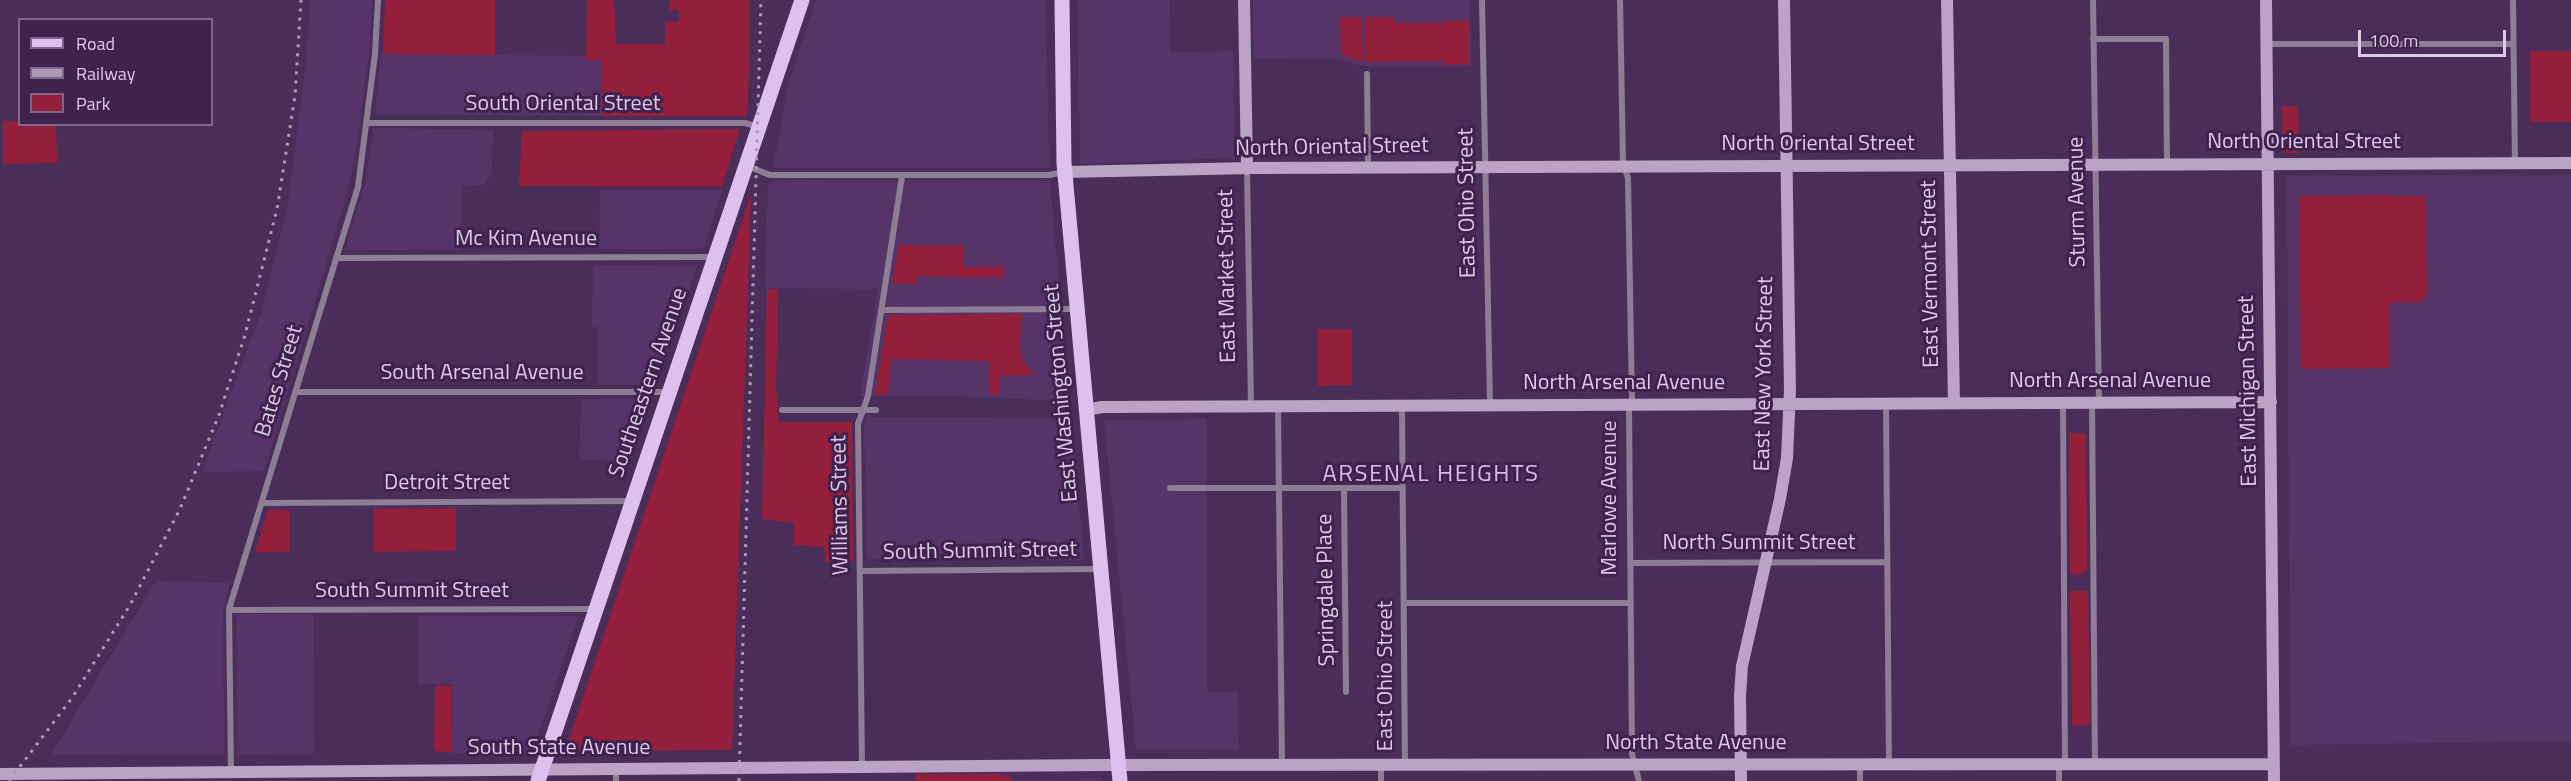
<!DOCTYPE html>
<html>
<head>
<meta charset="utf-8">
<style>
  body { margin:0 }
  #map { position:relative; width:2571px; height:781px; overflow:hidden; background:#4b2d5a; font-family:"Titillium Web",sans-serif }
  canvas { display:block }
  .legend { position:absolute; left:18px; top:18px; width:195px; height:108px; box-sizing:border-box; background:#40224f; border:2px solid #7e668b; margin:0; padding:8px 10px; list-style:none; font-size:18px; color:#dccbe6 }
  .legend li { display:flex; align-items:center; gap:12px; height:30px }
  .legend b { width:30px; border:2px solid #7e668b }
  .scale { position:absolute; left:2358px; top:30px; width:148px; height:27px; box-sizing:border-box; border:3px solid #dccbe6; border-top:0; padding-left:8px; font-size:18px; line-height:21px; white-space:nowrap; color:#dccbe6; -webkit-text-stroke:4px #40224f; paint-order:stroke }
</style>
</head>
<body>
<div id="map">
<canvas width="2571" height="781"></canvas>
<ul class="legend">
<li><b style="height:8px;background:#ddc0ee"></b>Road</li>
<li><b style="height:8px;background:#ad98b9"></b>Railway</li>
<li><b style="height:16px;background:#931f3a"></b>Park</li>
</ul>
<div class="scale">100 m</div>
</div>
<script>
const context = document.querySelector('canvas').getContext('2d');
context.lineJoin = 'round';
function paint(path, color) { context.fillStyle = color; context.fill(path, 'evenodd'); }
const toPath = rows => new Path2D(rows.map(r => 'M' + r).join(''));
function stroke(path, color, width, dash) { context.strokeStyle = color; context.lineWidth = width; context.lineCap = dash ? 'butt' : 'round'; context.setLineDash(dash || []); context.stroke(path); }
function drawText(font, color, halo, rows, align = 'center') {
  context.font = font + ' "Titillium Web",sans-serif'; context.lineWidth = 6; context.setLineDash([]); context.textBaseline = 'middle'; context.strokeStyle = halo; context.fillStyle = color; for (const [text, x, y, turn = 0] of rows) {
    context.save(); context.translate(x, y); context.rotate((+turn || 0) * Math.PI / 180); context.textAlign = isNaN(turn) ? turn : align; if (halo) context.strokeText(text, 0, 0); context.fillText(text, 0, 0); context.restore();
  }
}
paint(toPath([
  [310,0,372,0,370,46,358,137,348,191,264,471,202,472,262,310,287,209,306,61],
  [816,0,1046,0,1049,168,773,168,788,85],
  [1078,0,1169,0,1170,52,1233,51,1235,160,1227,158,1080,164],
  [1253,0,1470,0,1471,66,1362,66,1334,58,1254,59],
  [381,54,605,56,606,116,375,114],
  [373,128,493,130,492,173,484,185,462,186,461,250,345,250,366,181],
  [2571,175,2571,741,2290,745,2287,176],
  [787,180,1050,181,1069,401,948,396,860,396,878,289,765,288,768,183],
  [600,190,722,190,704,249,650,250,599,249],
  [593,265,697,266,656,385,598,385,598,327,592,327],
  [652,398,631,461,579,460,581,399],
  [868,417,1071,418,1084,560,867,559,864,422],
  [1207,419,1207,692,1238,692,1239,750,1136,749,1104,420],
  [156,581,230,583,223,607,224,754,51,755],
  [237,614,313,614,314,754,237,755],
  [418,616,579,616,532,753,451,753,452,684,418,684],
  [1100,779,1104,781,758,781,1012,780]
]), '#563468');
paint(toPath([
  [385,0,495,0,495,55,383,54],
  [587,0,614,0,616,44,665,44,665,22,679,21,679,10,669,10,669,0,750,0,748,108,745,116,601,116,601,60,586,60],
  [1340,17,1362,17,1363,62,1341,54],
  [1366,17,1393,17,1394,23,1443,23,1443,61,1366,62],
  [1444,21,1470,21,1470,64,1444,65],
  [2530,51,2571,51,2571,122,2530,122],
  [2282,106,2298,106,2299,153,2283,153],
  [3,121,19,121,20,124,56,125,57,163,3,164],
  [740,129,722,186,519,186,522,131],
  [751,194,732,750,565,751],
  [2388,195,2388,196,2425,196,2427,294,2421,302,2389,303,2389,368,2301,369,2299,196],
  [899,245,963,246,963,267,1003,266,1003,278,918,276,917,284,892,283],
  [767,289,778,289,776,390,779,422,852,422,853,561,825,562,824,547,794,545,794,523,762,519],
  [1023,314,1020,338,1021,357,1033,375,1000,376,999,394,989,394,989,361,891,359,888,391,885,395,875,395,888,315],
  [1318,329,1352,329,1352,385,1318,386],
  [2069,433,2086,433,2087,571,2078,575,2070,573],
  [456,508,456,551,374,552,374,509],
  [268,510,289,510,289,552,255,552],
  [2070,591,2088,591,2090,725,2072,726],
  [435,686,451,686,451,752,434,751],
  [917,774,997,774,1011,777,1012,781,917,781,914,780]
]), '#931f3a');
stroke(toPath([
  [1482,0,1490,405],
  [1620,0,1623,162,1628,178,1632,401,1629,410,1632,754,1639,781],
  [2093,0,2099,403],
  [2513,0,2515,164],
  [2093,39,2166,39,2167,165],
  [2267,44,2513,44],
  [1367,74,1368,168],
  [366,123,745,123,759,127],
  [747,166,770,175,1049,175,1064,172],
  [1247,169,1251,406],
  [336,258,715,257],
  [881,310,1076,309],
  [296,392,669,392],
  [2063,403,2065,765],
  [2092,403,2095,764],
  [1886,404,1889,765],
  [1402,406,1405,765],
  [1278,407,1282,766],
  [782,410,876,410],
  [1170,488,1403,488],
  [1344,488,1346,692],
  [262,503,630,501],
  [1630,563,1887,562],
  [860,571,1101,569],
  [1404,603,1630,603],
  [229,610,595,609],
  [1860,765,1860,781],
  [2059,765,2059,781],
  [1381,766,1381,781],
  [862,767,858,424,868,396,902,176],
  [231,772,229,609,358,187,375,54,378,0],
  [616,781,616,769]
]), '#8d7e95', 6);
stroke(toPath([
  [1244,0,1247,169],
  [1947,0,1954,403],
  [2266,0,2274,781],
  [1065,172,1252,168,2571,163],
  [1086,410,1102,407,2271,402],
  [0,774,1103,765,2274,764],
  [1741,781,1740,696,1742,666,1780,499,1787,458,1790,391,1784,0]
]), '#baa3c7', 12);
stroke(toPath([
  [1062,0,1064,163,1120,781],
  [538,781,802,0]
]), '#ddc0ee', 15);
stroke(toPath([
  [9,781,72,698,130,605,180,509,219,415,245,335,277,209,295,96,301,0],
  [739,781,761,0]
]), '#ad98b9', 3, [3, 6]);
drawText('22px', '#dccbe6', '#40224f', [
  ["South Oriental Street",563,105],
  ["North Oriental Street",2304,143],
  ["North Oriental Street",1818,145],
  ["North Oriental Street",1332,148,-1],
  ["Sturm Avenue",2078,202,-91],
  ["East Ohio Street",1468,203,-91],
  ["Mc Kim Avenue",526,240],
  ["East Vermont Street",1931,274,-91],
  ["East Market Street",1228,276,-91],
  ["South Arsenal Avenue",482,374],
  ["East New York Street",1765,374,-89],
  ["Bates Street",280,381,-73],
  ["North Arsenal Avenue",2110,382],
  ["Southeastern Avenue",649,383,-71],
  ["North Arsenal Avenue",1624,384],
  ["East Michigan Street",2249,391,-91],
  ["East Washington Street",1062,393,-95],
  ["Detroit Street",447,484],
  ["Marlowe Avenue",1611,498,-90],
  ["Williams Street",841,505,-91],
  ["North Summit Street",1759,544],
  ["South Summit Street",980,552,-1],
  ["Springdale Place",1327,590,-91],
  ["South Summit Street",412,592],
  ["East Ohio Street",1387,676,-90],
  ["North State Avenue",1696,744],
  ["South State Avenue",559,749]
]);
context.letterSpacing = '1.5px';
drawText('24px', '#dbb8ef', '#40224f', [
  ["ARSENAL HEIGHTS",1431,475]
]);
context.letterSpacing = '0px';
</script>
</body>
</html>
